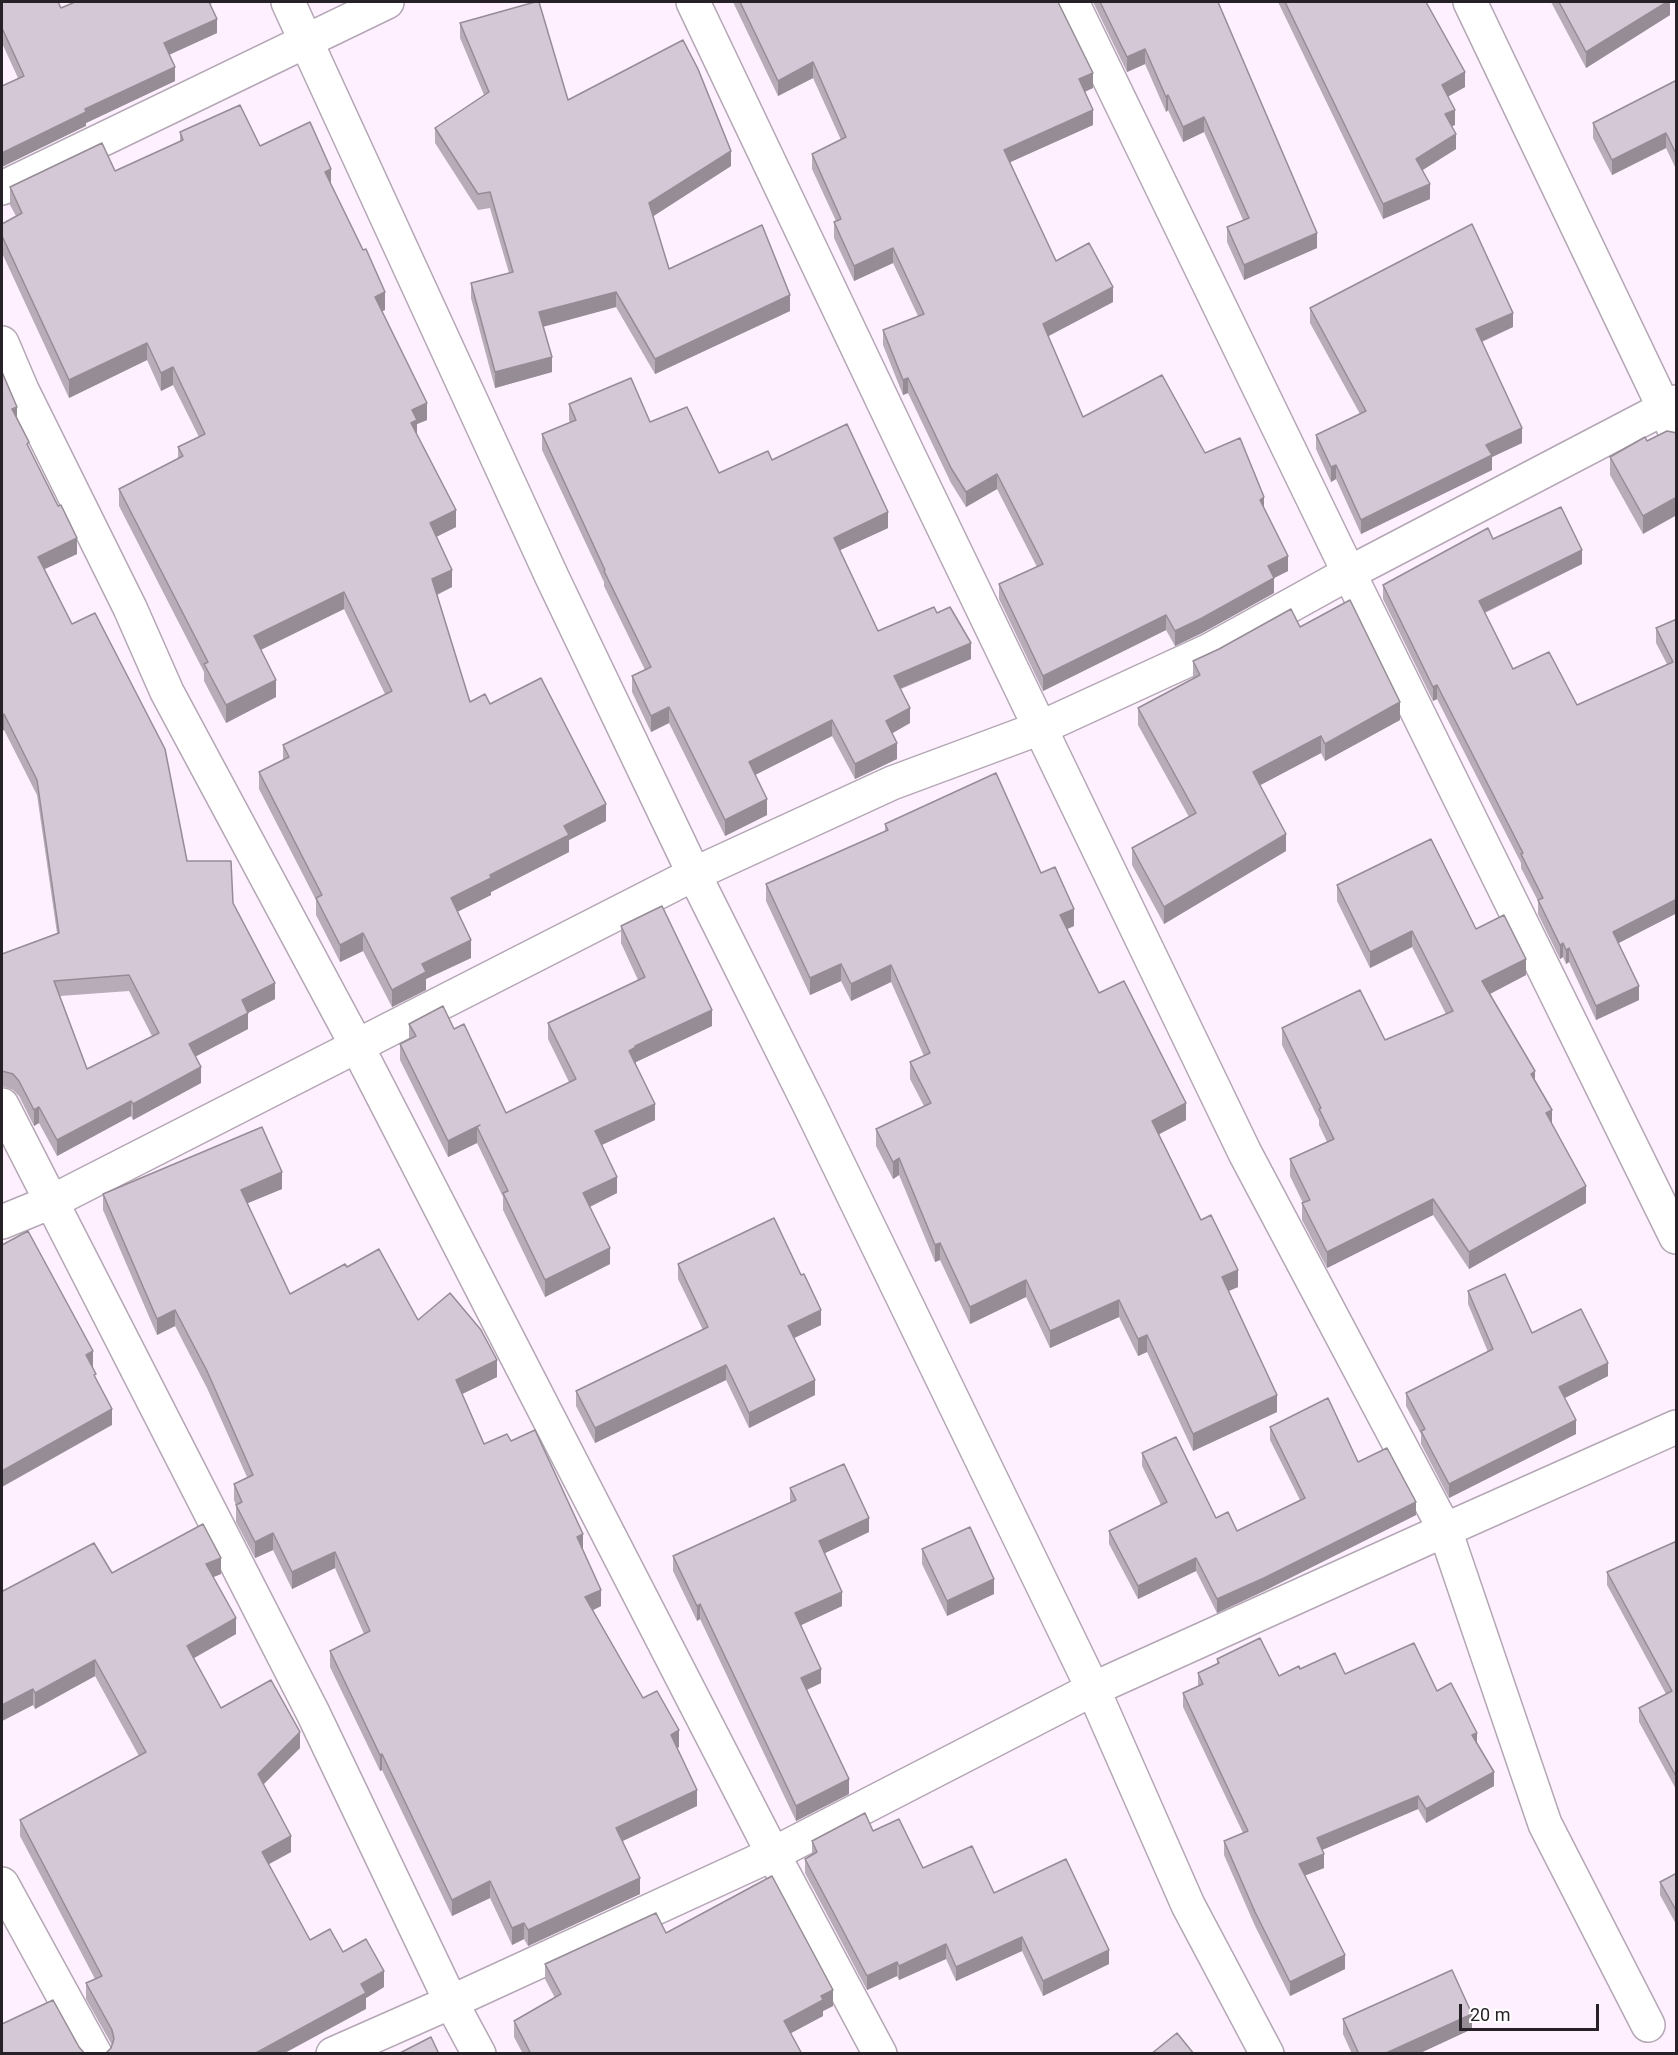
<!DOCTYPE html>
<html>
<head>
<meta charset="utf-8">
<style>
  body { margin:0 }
  #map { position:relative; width:1678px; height:2055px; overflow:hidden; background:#fef0ff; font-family:Roboto,sans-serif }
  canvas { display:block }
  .frame { position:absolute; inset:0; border:3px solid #262127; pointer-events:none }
  .scale { position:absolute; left:1459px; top:2004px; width:140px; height:27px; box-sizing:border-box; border:3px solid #262127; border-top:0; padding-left:8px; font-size:18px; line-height:21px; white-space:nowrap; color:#262127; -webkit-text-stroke:4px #fff; paint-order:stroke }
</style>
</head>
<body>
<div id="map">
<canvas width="1678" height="2055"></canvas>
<div class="frame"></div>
<div class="scale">20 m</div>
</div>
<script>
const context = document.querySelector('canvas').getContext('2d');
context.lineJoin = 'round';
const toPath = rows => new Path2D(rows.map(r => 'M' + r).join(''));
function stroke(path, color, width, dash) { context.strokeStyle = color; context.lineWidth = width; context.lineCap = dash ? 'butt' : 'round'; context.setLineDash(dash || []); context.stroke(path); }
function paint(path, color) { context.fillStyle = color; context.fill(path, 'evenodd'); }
const street = toPath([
  [288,2,552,577,694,874,811,1108,1093,1689,1188,1905,1267,2054],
  [1072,2,1349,573,1676,1237],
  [1470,2,1676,433],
  [2,188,387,2],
  [2,343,22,390,130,608,167,692,357,1046,773,1854,880,2054],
  [2,1105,313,1713,451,2002,479,2054],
  [2,1222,51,1202,694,874,892,783,1040,728,1210,650,1349,573,1676,402],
  [2,1884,95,2054],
  [1648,2025,1545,1824,1445,1530,1676,1427],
  [333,2054,451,2002,773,1854,1093,1689,1445,1530,1245,1153,909,456,693,2]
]);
stroke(street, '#b4a7b5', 36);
stroke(street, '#fff', 33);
paint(toPath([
  [2,2,61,8,75,2,216,2,210,4,217,33,169,55,175,81,86,123,86,126,18,78,2,43],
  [733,2,1058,2,1093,88,1085,92,1093,125,1010,162,1056,261,1113,302,1048,336,1083,417,1205,453,1264,508,1288,571,1274,578,1274,593,1202,633,1175,646,1166,630,1043,691,999,599,999,584,1037,567,997,489,966,507,951,483,908,393,903,395,883,345,883,330,918,316,893,263,854,281,834,238,834,222,836,221,812,169,812,154,841,140,813,78,778,96],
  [1093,2,1218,2,1317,248,1244,280,1227,242,1227,227,1243,220,1204,132,1183,142,1168,110,1166,112,1145,64,1127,72],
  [1278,2,1426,2,1465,87,1448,96,1455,125,1452,126,1456,149,1423,170,1430,199,1383,219],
  [1551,2,1670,2,1670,15,1586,68],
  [460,23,568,100,731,166,653,216,669,269,790,311,655,374,616,307,543,326,552,372,495,388,471,298,471,283,509,273,490,208,478,210,435,143,435,128,484,95,460,38],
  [1677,80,1677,171,1666,148,1612,175,1593,138,1593,123],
  [180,132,260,146,331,185,385,310,382,311,427,420,417,424,417,435,456,527,436,537,452,587,437,595,470,702,490,704,606,821,569,840,569,852,491,892,491,895,457,912,471,958,426,979,426,990,392,1007,363,951,340,962,316,915,316,900,259,789,259,772,283,760,283,745,385,694,344,609,261,650,276,697,226,723,204,681,204,672,119,506,119,489,178,459,178,447,199,437,173,385,161,391,147,360,69,398,2,253,2,224,16,216,10,205,10,187,115,171,180,142],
  [1310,308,1513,327,1482,342,1522,443,1492,457,1492,470,1361,534,1336,479,1331,482,1316,449,1316,435,1360,414,1310,323],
  [569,404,650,422,719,473,772,460,888,528,840,550,878,631,937,613,971,659,901,689,910,723,892,733,897,759,855,779,832,736,755,775,767,815,725,836,669,723,651,732,632,692,632,676,645,670,604,586,604,582,542,450,542,434,570,423,569,420],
  [17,419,29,448,77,554,45,569,187,861,233,903,275,999,248,1013,248,1029,196,1056,201,1083,133,1120,131,1116,57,1156,39,1123,34,1126,19,1096,13,1090,2,1086,2,954,57,933,37,795,4,730,2,731],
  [129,991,152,1036,87,1069,60,996],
  [1675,433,1643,534,1610,475,1610,457,1647,441],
  [1493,539,1582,564,1485,613,1513,669,1577,705,1667,664,1656,643,1656,628,1677,619,1677,913,1618,943,1639,1000,1596,1020,1569,962,1566,964,1563,957,1560,959,1538,914,1538,901,1521,868,1521,863,1437,699,1433,701,1383,599,1383,585],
  [1300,627,1400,720,1325,761,1321,753,1260,785,1286,851,1164,924,1132,865,1132,848,1189,817,1138,725,1138,708,1193,679,1193,661],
  [885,824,1041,873,1074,926,1067,929,1099,993,1186,1120,1159,1134,1201,1220,1238,1287,1228,1291,1277,1412,1193,1451,1147,1352,1138,1356,1119,1317,1050,1348,1026,1297,970,1324,940,1260,935,1262,899,1175,893,1179,876,1146,876,1129,924,1106,910,1079,910,1062,924,1056,891,982,851,1001,841,981,810,995,766,901,766,884,885,831],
  [1337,885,1476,929,1526,975,1490,994,1535,1081,1552,1124,1586,1203,1469,1269,1433,1215,1327,1268,1302,1220,1302,1203,1303,1203,1290,1176,1290,1159,1327,1142,1319,1125,1319,1120,1282,1045,1282,1028,1385,1040,1446,1014,1412,947,1370,968,1337,901],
  [621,926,712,1026,636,1062,636,1064,655,1120,602,1145,617,1193,590,1207,610,1264,545,1297,503,1210,503,1197,477,1143,448,1157,400,1060,400,1044,409,1039,409,1024,454,1029,506,1113,569,1082,548,1039,548,1023,638,980,621,943],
  [282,1189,247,1203,290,1294,347,1267,497,1377,462,1394,484,1444,511,1441,583,1550,601,1606,593,1610,643,1698,679,1747,677,1748,697,1806,623,1841,640,1894,528,1946,524,1939,512,1945,490,1898,452,1916,382,1770,380,1771,330,1667,330,1651,364,1634,335,1568,292,1589,273,1550,255,1558,236,1522,236,1505,234,1500,234,1484,247,1477,207,1388,175,1326,157,1335,103,1210,103,1194],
  [678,1264,821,1325,794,1338,815,1395,749,1428,726,1380,595,1443,576,1406,576,1391,703,1330,678,1279],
  [1468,1291,1532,1333,1608,1376,1564,1398,1576,1434,1449,1498,1421,1444,1421,1434,1406,1406,1406,1393,1488,1352,1468,1304],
  [1270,1427,1358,1462,1416,1515,1264,1591,1217,1613,1196,1571,1138,1599,1109,1544,1109,1531,1161,1505,1142,1466,1142,1453,1216,1518,1237,1531,1300,1500,1270,1440],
  [790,1488,869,1532,825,1553,842,1606,801,1625,821,1683,807,1690,849,1794,796,1821,700,1619,697,1621,673,1571,673,1556,790,1503],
  [1677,1541,1677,1791,1639,1722,1639,1708,1666,1694,1607,1585,1607,1572],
  [922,1549,994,1594,947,1616,922,1564],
  [112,1573,221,1574,213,1577,236,1634,194,1658,221,1708,300,1748,263,1784,291,1852,268,1864,310,1940,343,1952,384,1987,366,1998,366,2009,111,2048,112,2045,86,1999,86,1983,95,1979,20,1836,20,1820,139,1756,95,1676,35,1709,33,1705,2,1721,2,1589,3,1591],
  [1217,1659,1279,1676,1300,1669,1345,1674,1437,1691,1477,1744,1494,1786,1426,1823,1418,1809,1322,1850,1324,1868,1305,1875,1345,1969,1290,1996,1255,1926,1224,1855,1224,1841,1243,1833,1183,1707,1183,1693,1198,1686,1198,1673,1217,1664],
  [873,1831,923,1868,994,1893,1109,1964,1043,1996,1022,1951,956,1981,946,1959,899,1980,897,1976,867,1990,805,1873,805,1859,812,1855,812,1841],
  [1677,1873,1677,1926,1660,1895,1660,1882],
  [666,1933,833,2006,823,2011,823,2016,790,2033,802,2054,523,2054,514,2037,514,2021,555,1998,545,1979,545,1964],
  [1343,2019,1472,2029,1418,2054,1352,2054,1343,2034]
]), '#b7acb8');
paint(toPath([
  [1667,2,1670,2,1670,15,1586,68,1586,52],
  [217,19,217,33,164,57,164,43],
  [1145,49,1145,64,1127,72,1127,57],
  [813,62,813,78,778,96,778,81],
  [175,67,175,81,86,123,86,126,2,167,2,153,85,109],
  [1465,72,1465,87,1442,100,1442,85],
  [1093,73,1093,88,1079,94,1079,79],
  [1168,95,1168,110,1166,112,1166,97],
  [1093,110,1093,125,1004,165,1004,150],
  [1455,110,1455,125,1445,129,1445,114],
  [1204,117,1204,132,1183,142,1183,127],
  [1666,133,1666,148,1612,175,1612,160],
  [1456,134,1456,149,1416,174,1416,159],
  [731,151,731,166,649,219,649,203],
  [331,169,331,186,325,172],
  [1430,184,1430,199,1383,219,1383,204],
  [1317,233,1317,248,1244,280,1244,265],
  [893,248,893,263,854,281,854,266],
  [1113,287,1113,302,1043,339,1043,324],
  [385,292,385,310,375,314,375,297],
  [616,292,616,307,539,328,539,312],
  [790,295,790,311,655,374,655,359],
  [1513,313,1513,327,1476,344,1476,329],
  [147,343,147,360,69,398,69,380],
  [552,357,552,372,495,388,495,372],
  [173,367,173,385,161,391,161,373],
  [908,378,908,393,903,395,903,380],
  [427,403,427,420,417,424,417,438,411,440,412,410],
  [17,407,17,423,12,409],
  [1522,428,1522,443,1492,457,1492,470,1361,534,1361,520,1486,445],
  [1336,465,1336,479,1331,482,1331,467],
  [997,474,997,489,966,507,966,492],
  [1264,497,1264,512,1260,500],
  [1677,497,1677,515,1643,534,1643,516],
  [456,510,456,527,430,540,430,523],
  [888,512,888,528,834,553,834,538],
  [77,538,77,554,38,572,38,557],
  [1582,550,1582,564,1479,615,1479,601],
  [1288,556,1288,571,1268,581,1268,566],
  [452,570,452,587,432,597,432,579],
  [1274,578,1274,593,1202,633,1175,646,1175,631],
  [344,592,344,609,254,653,254,636],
  [1166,615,1166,630,1043,691,1043,676],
  [971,643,971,659,894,691,894,676],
  [276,680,276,697,226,723,226,705],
  [1437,685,1437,699,1433,701,1433,687],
  [1400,702,1400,720,1325,761,1325,744],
  [669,707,669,723,651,732,651,716],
  [910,708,910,723,886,737,886,721],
  [4,714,4,730,2,731,2,715],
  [832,720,832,736,749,778,749,762],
  [1321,736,1321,753,1253,789,1253,772],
  [897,743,897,759,855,779,855,764],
  [767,799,767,815,725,836,725,820],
  [606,804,606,821,569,840,569,852,491,892,491,895,451,915,451,898,490,875,564,826],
  [1286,834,1286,851,1164,924,1164,907],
  [1677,899,1677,913,1613,946,1613,932],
  [1074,909,1074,926,1060,932,1060,915],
  [1412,931,1412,947,1370,968,1370,952],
  [363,933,363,951,340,962,340,945],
  [471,940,471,958,426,979,426,990,392,1007,392,990,422,964],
  [1563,943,1563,957,1560,959,1560,945],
  [1569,948,1569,962,1566,964,1566,950],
  [1526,959,1526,975,1482,998,1482,981],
  [841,964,841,981,810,995,810,978],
  [891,965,891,982,851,1001,851,984],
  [275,983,275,999,242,1016,242,1000],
  [1639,986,1639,1000,1596,1020,1596,1006],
  [712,1010,712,1026,636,1062,636,1064,629,1051,635,1046],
  [248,1013,248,1029,189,1060,189,1044],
  [201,1067,201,1083,133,1120,133,1104],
  [1535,1071,1535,1088,1531,1074],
  [131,1101,131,1116,57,1156,57,1140],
  [1186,1103,1186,1120,1152,1138,1152,1121],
  [655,1104,655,1120,595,1148,595,1131],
  [39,1107,39,1123,34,1126,34,1110],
  [1552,1110,1552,1126,1546,1113],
  [477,1127,477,1143,448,1157,448,1141],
  [899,1158,899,1175,893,1179,893,1162],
  [282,1172,282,1189,241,1206,241,1190],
  [617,1177,617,1193,583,1210,583,1193],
  [1586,1186,1586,1203,1469,1269,1469,1252],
  [1433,1199,1433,1215,1327,1268,1327,1252],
  [940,1243,940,1260,935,1262,935,1245],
  [610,1248,610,1264,545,1297,545,1280],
  [1238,1270,1238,1287,1222,1294,1222,1277],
  [1026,1280,1026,1297,970,1324,970,1307],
  [1119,1300,1119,1317,1050,1348,1050,1331],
  [175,1310,175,1326,157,1335,157,1319],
  [821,1310,821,1325,788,1341,788,1326],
  [1147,1335,1147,1352,1138,1356,1138,1339],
  [93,1351,93,1367,86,1371,86,1355],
  [497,1360,497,1377,456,1397,456,1380],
  [1608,1363,1608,1376,1559,1401,1559,1387],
  [726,1365,726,1380,595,1443,595,1428],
  [815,1380,815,1395,749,1428,749,1413],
  [1277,1395,1277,1412,1193,1451,1193,1434],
  [112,1409,112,1425,2,1487,2,1471],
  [1576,1420,1576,1434,1449,1498,1449,1484],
  [1416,1502,1416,1515,1264,1591,1217,1613,1217,1599],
  [869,1518,869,1532,819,1556,819,1541],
  [273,1533,273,1550,255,1558,255,1542],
  [583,1534,583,1550,577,1537],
  [335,1552,335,1568,292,1589,292,1572],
  [221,1558,221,1574,206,1580,206,1564],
  [1196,1558,1196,1571,1138,1599,1138,1586],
  [994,1579,994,1594,947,1616,947,1601],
  [601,1590,601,1606,585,1614,585,1597],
  [842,1592,842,1606,795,1628,795,1613],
  [700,1604,700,1619,697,1621,697,1606],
  [236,1618,236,1634,187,1662,187,1646],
  [95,1660,95,1676,35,1709,35,1693],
  [821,1669,821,1683,801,1692,801,1678],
  [33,1689,33,1705,2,1721,2,1705],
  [679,1730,679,1747,671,1751,671,1735],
  [300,1732,300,1748,258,1790,258,1774],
  [1477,1733,1477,1747,1472,1735],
  [382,1754,382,1770,380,1771,380,1755],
  [1494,1772,1494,1786,1426,1823,1426,1809],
  [849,1779,849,1794,796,1821,796,1806],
  [697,1790,697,1806,616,1844,616,1828],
  [1418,1796,1418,1809,1317,1852,1317,1838],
  [291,1836,291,1852,262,1868,262,1852],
  [1324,1854,1324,1868,1299,1878,1299,1864],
  [640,1878,640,1894,528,1946,528,1930],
  [490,1881,490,1898,452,1916,452,1900],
  [524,1923,524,1939,512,1945,512,1928],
  [1022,1937,1022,1951,956,1981,956,1967],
  [946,1944,946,1959,899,1980,899,1966],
  [1109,1950,1109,1964,1043,1996,1043,1981],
  [1345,1955,1345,1969,1290,1996,1290,1982],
  [897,1962,897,1976,867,1990,867,1976],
  [384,1971,384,1987,366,1998,366,2009,283,2054,254,2054,361,1984],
  [833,1990,833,2006,823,2011,823,2016,784,2037,784,2021,821,1996],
  [1472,2014,1472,2029,1418,2054,1384,2054]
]), '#958c96');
const building = toPath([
  [2,2,58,2,61,8,75,2,209,2,217,19,164,43,175,67,85,109,86,112,2,153,2,86,24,76,2,28,2,2],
  [535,2,539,2,568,100,683,40,698,69,731,151,649,203,669,269,762,225,790,295,655,359,616,292,539,312,552,357,495,372,471,283,513,272,490,192,478,194,435,128,489,92,460,23,535,2],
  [740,2,1058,2,1093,73,1079,79,1093,110,1004,150,1056,261,1089,243,1113,287,1043,324,1083,417,1162,375,1205,453,1240,438,1264,497,1260,500,1288,556,1268,566,1274,578,1202,618,1175,631,1166,615,1043,676,999,584,1043,564,997,474,966,492,951,468,908,378,903,380,883,330,924,314,893,248,854,266,834,222,841,219,812,154,846,137,813,62,778,81,740,2],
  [1100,2,1218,2,1317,233,1244,265,1227,227,1249,218,1204,117,1183,127,1168,95,1166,97,1145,49,1127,57,1100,2],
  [1285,2,1426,2,1465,72,1442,85,1455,110,1445,114,1456,134,1416,159,1430,184,1383,204,1285,2],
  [1559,2,1667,2,1586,52,1559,2],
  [1677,80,1677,156,1666,133,1612,160,1593,123,1677,80],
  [240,105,260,146,310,122,331,169,325,172,363,250,366,249,385,292,375,297,427,403,412,410,417,420,411,423,456,510,430,523,452,570,432,579,470,702,485,694,490,704,541,678,606,804,564,826,569,835,490,875,491,878,451,898,471,940,422,964,426,972,392,990,363,933,340,945,316,898,322,895,259,772,289,757,283,745,392,691,344,592,254,636,276,680,226,705,204,664,208,662,119,489,183,456,178,447,205,434,173,367,161,373,147,343,69,380,2,236,2,224,22,213,10,187,102,143,115,171,183,140,180,132,240,105],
  [1472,224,1513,313,1476,329,1522,428,1486,445,1492,455,1361,520,1336,465,1331,467,1316,435,1366,411,1310,308,1472,224],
  [2,372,17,407,12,409,29,442,27,444,58,506,61,505,77,538,38,557,72,624,95,613,165,749,187,861,231,861,233,903,275,983,242,1000,248,1013,189,1044,201,1067,133,1104,131,1101,57,1140,39,1107,34,1110,19,1081,13,1074,2,1071,2,954,59,933,37,780,4,714,2,715,2,372],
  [129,975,159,1033,87,1069,54,981,129,975],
  [631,378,650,422,687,407,719,473,768,451,772,460,847,424,888,512,834,538,878,631,934,607,937,613,950,607,971,643,894,676,910,708,886,721,897,743,855,764,832,720,749,762,767,799,725,820,669,707,651,716,632,676,651,667,604,571,605,570,542,434,576,420,569,404,631,378],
  [1667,431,1677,433,1677,497,1643,516,1610,457,1645,437,1647,441,1667,431],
  [1561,507,1582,550,1479,601,1513,669,1549,652,1577,705,1673,662,1656,628,1677,619,1677,899,1613,932,1639,986,1596,1006,1569,948,1566,950,1563,943,1560,945,1538,900,1543,898,1521,854,1523,853,1437,685,1433,687,1383,585,1488,528,1493,539,1561,507],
  [1350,600,1400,702,1325,744,1321,736,1253,772,1286,834,1164,907,1132,848,1196,813,1138,708,1200,675,1193,661,1219,649,1291,609,1300,627,1350,600],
  [996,773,1041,873,1055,867,1074,909,1060,915,1099,993,1124,981,1186,1103,1152,1121,1201,1220,1211,1215,1238,1270,1222,1277,1277,1395,1193,1434,1147,1335,1138,1339,1119,1300,1050,1331,1026,1280,970,1307,940,1243,935,1245,899,1158,893,1162,876,1129,931,1103,910,1062,930,1053,891,965,851,984,841,964,810,978,766,884,888,830,885,824,996,773],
  [1431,839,1476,929,1504,915,1526,959,1482,981,1535,1071,1531,1074,1552,1110,1546,1113,1586,1186,1469,1252,1433,1199,1327,1252,1302,1203,1310,1200,1290,1159,1334,1139,1319,1109,1321,1108,1282,1028,1360,990,1385,1040,1453,1011,1412,931,1370,952,1337,885,1431,839],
  [662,906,712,1010,635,1046,636,1047,629,1051,655,1104,595,1131,617,1177,583,1193,610,1248,545,1280,503,1193,508,1191,477,1127,480,1125,448,1141,400,1044,416,1036,409,1024,443,1006,454,1029,464,1024,506,1113,576,1079,548,1023,645,977,621,926,662,906],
  [262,1127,282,1172,241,1190,290,1294,345,1264,347,1267,379,1249,418,1320,450,1293,481,1330,497,1360,456,1380,484,1444,507,1434,511,1441,535,1430,583,1534,577,1537,601,1590,585,1597,643,1698,657,1691,679,1730,671,1735,697,1790,616,1828,640,1878,528,1930,524,1923,512,1928,490,1881,452,1900,382,1754,380,1755,330,1651,370,1631,335,1552,292,1572,273,1533,255,1542,236,1505,242,1502,234,1484,253,1475,207,1371,175,1310,157,1319,103,1194,262,1127],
  [774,1218,801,1275,804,1274,821,1310,788,1326,815,1380,749,1413,726,1365,595,1428,576,1391,708,1327,678,1264,774,1218],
  [28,1231,93,1351,86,1355,96,1374,94,1375,112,1409,2,1471,2,1245,28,1231],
  [1505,1274,1532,1333,1581,1309,1608,1363,1559,1387,1576,1420,1449,1484,1421,1431,1425,1429,1406,1393,1493,1349,1468,1291,1505,1274],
  [1328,1398,1358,1462,1387,1448,1416,1502,1264,1578,1217,1599,1196,1558,1138,1586,1109,1531,1167,1502,1142,1453,1176,1437,1216,1518,1228,1512,1237,1531,1305,1498,1270,1427,1328,1398],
  [844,1464,869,1518,819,1541,842,1592,795,1613,821,1669,801,1678,849,1779,796,1806,700,1604,697,1606,673,1556,796,1500,790,1488,844,1464],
  [203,1524,221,1558,206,1564,236,1618,187,1646,221,1708,271,1680,300,1732,258,1774,291,1836,262,1852,310,1940,330,1929,343,1952,366,1939,384,1971,361,1984,366,1993,254,2054,105,2054,111,2048,114,2039,112,2030,86,1983,102,1976,20,1820,146,1752,95,1660,35,1693,33,1689,2,1705,2,1589,3,1591,94,1543,112,1573,203,1524],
  [970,1527,994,1579,947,1601,922,1549,970,1527],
  [1677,1541,1677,1778,1639,1708,1672,1691,1607,1572,1677,1541],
  [1260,1638,1279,1676,1299,1666,1300,1669,1335,1653,1345,1674,1414,1643,1437,1691,1451,1683,1477,1733,1472,1735,1494,1772,1426,1809,1418,1796,1317,1838,1324,1854,1299,1864,1345,1955,1290,1982,1255,1912,1224,1841,1248,1831,1183,1693,1203,1684,1198,1673,1219,1663,1217,1659,1260,1638],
  [865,1813,873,1831,899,1819,923,1868,972,1846,994,1893,1066,1859,1109,1950,1043,1981,1022,1937,956,1967,946,1944,899,1966,897,1962,867,1976,805,1859,817,1852,812,1841,865,1813],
  [1677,1873,1677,1912,1660,1882,1677,1873],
  [772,1876,833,1990,821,1996,823,2000,784,2021,802,2054,531,2054,514,2021,561,1994,545,1964,656,1913,666,1933,772,1876],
  [1452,1970,1472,2014,1384,2054,1359,2054,1343,2019,1452,1970],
  [53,2000,79,2047,85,2054,2,2054,2,2024,53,2000],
  [1177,2033,1194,2054,1151,2054,1177,2033],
  [431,2037,439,2054,398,2054,431,2037]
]);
paint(building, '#d5c8d6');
stroke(building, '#958c96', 1.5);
</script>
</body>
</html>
